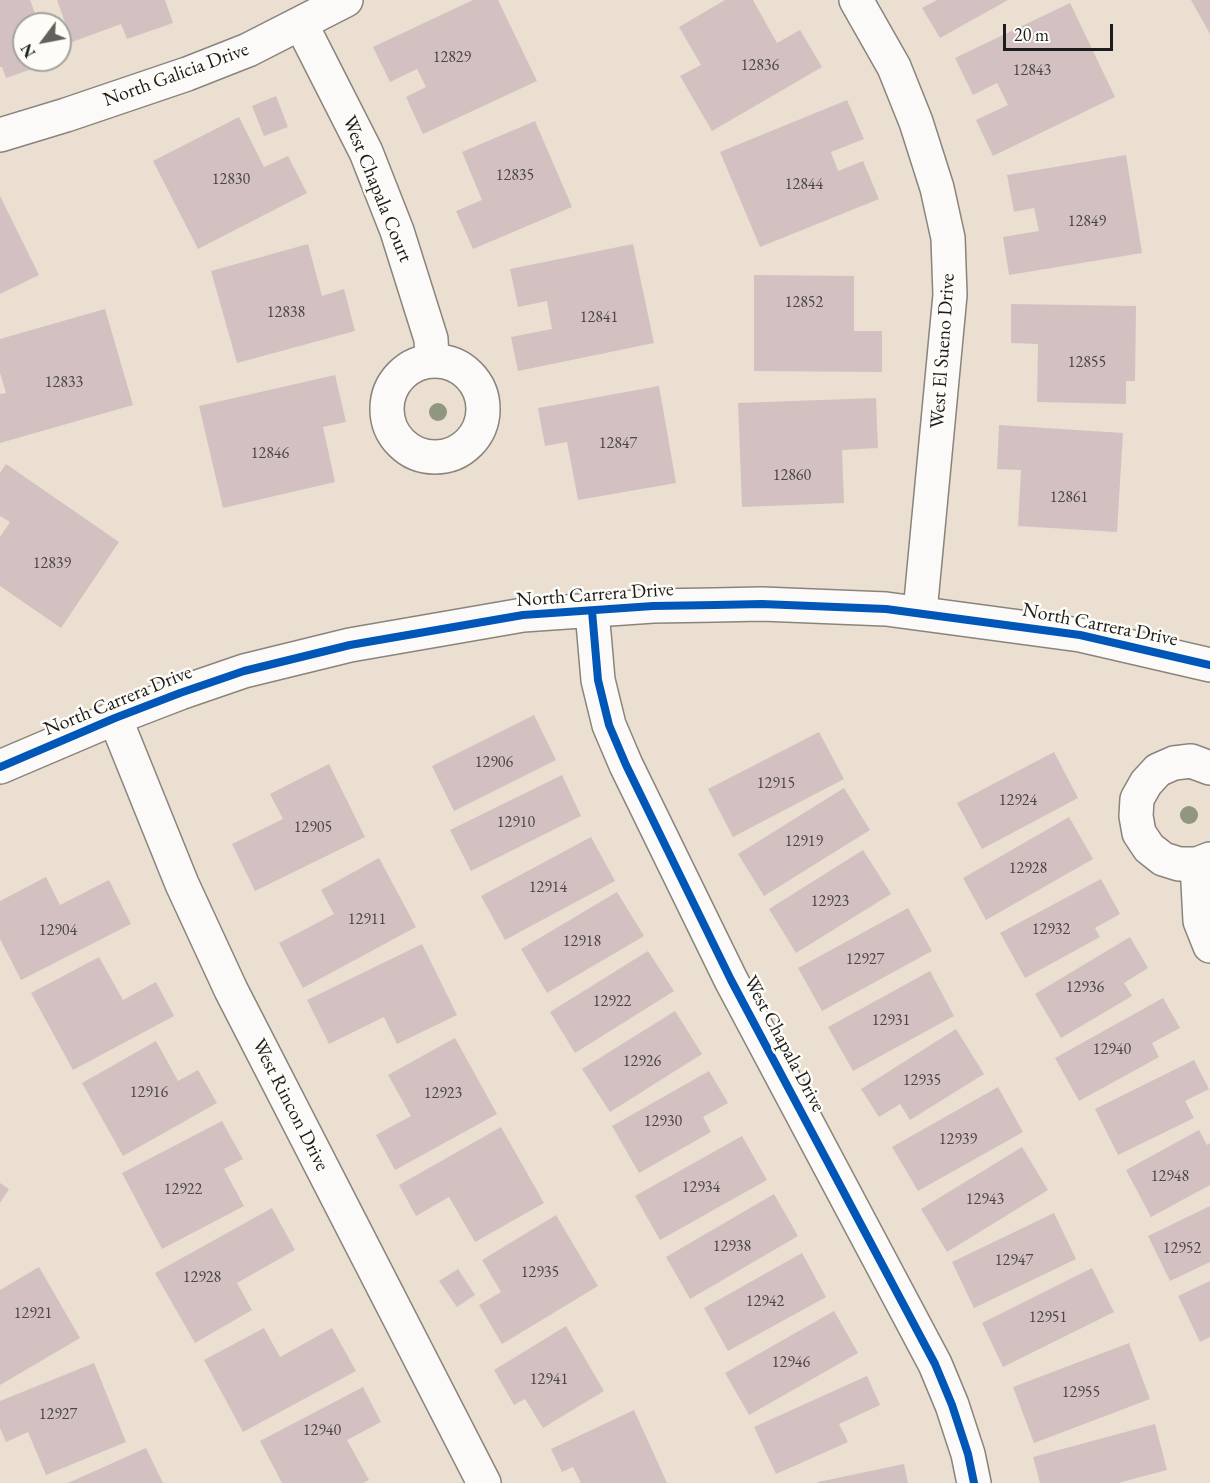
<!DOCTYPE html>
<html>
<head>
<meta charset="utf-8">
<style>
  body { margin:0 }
  #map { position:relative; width:1210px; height:1483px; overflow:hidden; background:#eadfd0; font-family:"EB Garamond",serif }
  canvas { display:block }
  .north { position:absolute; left:12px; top:12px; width:60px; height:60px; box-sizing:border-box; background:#fdfcf7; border:2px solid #a3a29f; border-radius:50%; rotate:238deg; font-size:16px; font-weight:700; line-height:24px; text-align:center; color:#1c1c1c }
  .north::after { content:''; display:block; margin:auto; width:21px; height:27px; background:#64605b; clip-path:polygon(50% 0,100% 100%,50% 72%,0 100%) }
  .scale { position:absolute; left:1003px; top:24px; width:110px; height:27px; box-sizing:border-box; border:3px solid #1c1c1c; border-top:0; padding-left:8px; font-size:18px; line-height:21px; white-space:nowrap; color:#1c1c1c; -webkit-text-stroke:4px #fdfcf7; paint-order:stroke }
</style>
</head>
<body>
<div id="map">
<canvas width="1210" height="1483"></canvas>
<div class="north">N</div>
<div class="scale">20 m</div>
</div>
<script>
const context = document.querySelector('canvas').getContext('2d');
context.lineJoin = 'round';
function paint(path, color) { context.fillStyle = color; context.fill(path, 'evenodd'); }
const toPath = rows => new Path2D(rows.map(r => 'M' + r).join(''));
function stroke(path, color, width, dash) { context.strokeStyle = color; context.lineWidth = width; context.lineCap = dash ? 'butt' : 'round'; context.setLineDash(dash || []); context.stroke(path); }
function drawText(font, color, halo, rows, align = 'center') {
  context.font = font + ' "EB Garamond",serif'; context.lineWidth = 5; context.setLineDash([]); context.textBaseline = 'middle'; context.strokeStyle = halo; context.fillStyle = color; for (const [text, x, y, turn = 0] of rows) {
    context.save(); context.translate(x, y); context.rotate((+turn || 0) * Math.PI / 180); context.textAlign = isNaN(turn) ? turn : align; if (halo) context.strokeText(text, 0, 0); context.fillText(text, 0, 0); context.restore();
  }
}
paint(toPath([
  [0,0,30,0,39,24,24,24,24,60,51,60,52,62,6,78,2,67,0,67],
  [57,0,165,0,173,23,127,39,121,24,72,42],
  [473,0,498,0,537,81,423,134,406,97,426,87,417,69,390,82,373,47],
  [725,0,753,0,777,43,800,30,822,67,712,131,680,76,701,65,679,27],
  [937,0,1008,0,940,38,922,8],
  [1191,0,1210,0,1210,34],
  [1070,3,1115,97,993,156,976,120,1008,105,997,83,973,95,955,58],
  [276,96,288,127,264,136,252,106],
  [847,100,864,139,831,152,838,171,863,161,879,199,760,247,720,152],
  [239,117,264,167,288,156,307,193,198,249,153,161],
  [535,121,572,207,473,249,456,211,482,200,462,152],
  [1126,155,1142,253,1009,275,1003,237,1039,231,1034,208,1014,212,1007,175],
  [0,196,39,275,0,294],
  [308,244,322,296,344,289,355,331,237,363,211,271],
  [633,244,654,343,518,371,511,337,552,329,547,301,518,307,510,269],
  [754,275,854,276,854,331,882,331,882,372,754,371],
  [1011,304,1136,306,1135,381,1126,381,1126,404,1037,402,1038,344,1011,343],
  [105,309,133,405,0,443,0,394,6,393,0,373,0,339],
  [335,375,346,422,323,427,335,482,223,508,199,406],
  [659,386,676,483,578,500,567,442,545,446,538,408],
  [876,398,878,448,842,450,844,503,742,507,738,403],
  [999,425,1123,433,1117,532,1018,526,1021,470,997,469],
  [6,464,119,542,61,628,0,586,0,537,10,522,0,516,0,473],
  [534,715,556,760,454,811,432,766],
  [819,732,844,779,733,837,708,789],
  [1054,752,1078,798,982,849,957,803],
  [329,764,365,837,255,891,232,844,283,819,270,794],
  [562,775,581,816,471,871,450,830],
  [844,788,870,830,764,896,738,854],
  [1069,817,1093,859,986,920,963,878],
  [591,837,615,881,505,940,481,896],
  [863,850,891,894,796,953,769,909],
  [379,858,416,927,303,988,279,943,334,914,321,890],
  [46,877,60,905,109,880,131,924,21,980,0,939,0,901],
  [1101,879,1120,914,1095,928,1100,937,1025,978,1000,933],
  [617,892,644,936,547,993,521,949],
  [908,908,932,951,822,1011,798,968],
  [1130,937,1148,968,1124,983,1132,996,1061,1038,1035,994],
  [422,944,457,1015,397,1044,384,1017,329,1044,307,1000],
  [648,951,674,991,575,1053,550,1012],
  [99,957,123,1000,156,982,174,1016,73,1070,31,993],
  [930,971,954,1016,853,1071,828,1027],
  [1163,998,1180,1028,1152,1043,1159,1057,1079,1101,1055,1058],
  [675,1011,702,1054,610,1112,582,1069],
  [956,1029,984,1074,910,1120,900,1104,879,1117,861,1089],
  [455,1038,497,1114,395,1170,376,1135,411,1116,388,1075],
  [156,1041,178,1081,198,1070,217,1103,123,1156,82,1083],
  [1194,1060,1209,1089,1185,1101,1194,1118,1118,1155,1095,1109],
  [709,1071,728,1103,703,1117,711,1132,639,1173,612,1126],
  [998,1087,1023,1132,918,1191,892,1147],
  [222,1121,243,1159,224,1169,244,1206,162,1249,122,1173],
  [501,1127,544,1203,475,1242,449,1197,416,1216,399,1185],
  [1199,1130,1207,1145,1210,1143,1210,1185,1151,1217,1126,1170],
  [742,1136,767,1180,660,1240,635,1196],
  [1022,1147,1048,1190,947,1252,921,1209],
  [0,1183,9,1189,0,1203],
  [774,1194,798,1236,690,1299,666,1257],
  [1210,1206,1210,1262,1170,1281,1148,1236],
  [272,1208,295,1250,237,1283,252,1310,195,1343,155,1273],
  [1054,1213,1076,1259,974,1308,952,1262],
  [556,1215,598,1286,502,1344,479,1305,501,1292,482,1260],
  [802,1253,826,1297,728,1351,704,1308],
  [39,1267,80,1338,0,1385,0,1290],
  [1092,1268,1114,1312,1003,1367,982,1323],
  [458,1269,475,1295,457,1307,439,1281],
  [1210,1281,1210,1337,1200,1342,1178,1296],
  [834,1311,858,1353,749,1415,725,1373],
  [566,1326,604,1391,543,1428,525,1399,514,1405,494,1370],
  [264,1328,280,1357,332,1328,356,1371,243,1432,204,1360],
  [1129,1343,1150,1399,1034,1443,1013,1387],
  [94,1363,126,1442,46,1475,28,1432,6,1442,0,1428,0,1401],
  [867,1376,880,1405,839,1424,848,1442,776,1474,754,1427],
  [363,1387,381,1422,347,1440,369,1480,362,1483,282,1483,260,1441],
  [634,1410,667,1483,581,1483,573,1467,562,1472,551,1449],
  [1155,1424,1167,1470,1118,1483,1040,1483,1033,1457],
  [146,1448,163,1483,68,1483],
  [904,1464,908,1483,818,1483,818,1482]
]), '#d3c1c2');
const minor = toPath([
  [856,0,894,67,916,122,937,188,948,238,950,295,920,612],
  [301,24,366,152,397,231,431,339,432,361],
  [0,135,66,115,187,74,248,50,346,0],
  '387 409a48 48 0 1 1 96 0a48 48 0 1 1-96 0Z',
  [592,611,598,680,609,725,626,765,731,980,935,1364,952,1405,968,1454,974,1483],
  [115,718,182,884,231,990,484,1483],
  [0,767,115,718,180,693,244,671,350,645,523,615,653,606,715,605,762,604,886,609,1080,635,1210,665],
  [1210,768,1191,761,1174,763,1158,770,1146,783,1137,799,1136,816,1139,833,1149,848,1163,859,1179,864,1197,864,1210,859],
  [1197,864,1200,921,1210,946]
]);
stroke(minor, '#89847c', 36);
stroke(minor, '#fcfaf8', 33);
stroke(toPath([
  [592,611,598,680,609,725,626,765,731,980,935,1364,952,1405,968,1454,974,1483],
  [0,767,115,718,180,693,244,671,350,645,523,615,653,606,715,605,762,604,886,609,1080,635,1210,665]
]), '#0057b8', 8);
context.fillStyle = '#919680';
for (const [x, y] of [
  [438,412],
  [1189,815]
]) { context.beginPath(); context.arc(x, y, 9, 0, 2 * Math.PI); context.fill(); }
drawText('16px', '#4a4546', null, [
  ["12829",452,58],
  ["12836",760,66],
  ["12843",1032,71],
  ["12835",515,176],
  ["12830",231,180],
  ["12844",804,185],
  ["12849",1087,222],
  ["12852",804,303],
  ["12838",286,313],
  ["12841",599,318],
  ["12855",1087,363],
  ["12833",64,383],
  ["12847",618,444],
  ["12846",270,454],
  ["12860",792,476],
  ["12861",1069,498],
  ["12839",52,564],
  ["12906",494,763],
  ["12915",776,784],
  ["12924",1018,801],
  ["12910",516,823],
  ["12905",313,828],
  ["12919",804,842],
  ["12928",1028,869],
  ["12914",548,888],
  ["12923",830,902],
  ["12911",367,920],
  ["12932",1051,930],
  ["12904",58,931],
  ["12918",582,942],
  ["12927",865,960],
  ["12936",1085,988],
  ["12922",612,1002],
  ["12931",891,1021],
  ["12940",1112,1050],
  ["12926",642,1062],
  ["12935",922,1081],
  ["12916",149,1093],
  ["12923",443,1094],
  ["12930",663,1122],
  ["12939",958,1140],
  ["12948",1170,1177],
  ["12934",701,1188],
  ["12922",183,1190],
  ["12943",985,1200],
  ["12938",732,1247],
  ["12952",1182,1249],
  ["12947",1014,1261],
  ["12935",540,1273],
  ["12928",202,1278],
  ["12942",765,1302],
  ["12921",33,1314],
  ["12951",1048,1318],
  ["12946",791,1363],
  ["12941",549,1380],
  ["12955",1081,1393],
  ["12927",58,1415],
  ["12940",322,1431]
]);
drawText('20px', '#1c1c1c', '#fdfcf7', [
  ["North Galicia Drive",176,75,-20],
  ["West Chapala Court",377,189,68],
  ["West El Sueno Drive",943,351,-86],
  ["North Carrera Drive",595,595,-4],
  ["North Carrera Drive",1100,625,11],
  ["North Carrera Drive",118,701,-22],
  ["West Chapala Drive",784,1044,62],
  ["West Rincon Drive",290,1105,63]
]);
</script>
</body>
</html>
